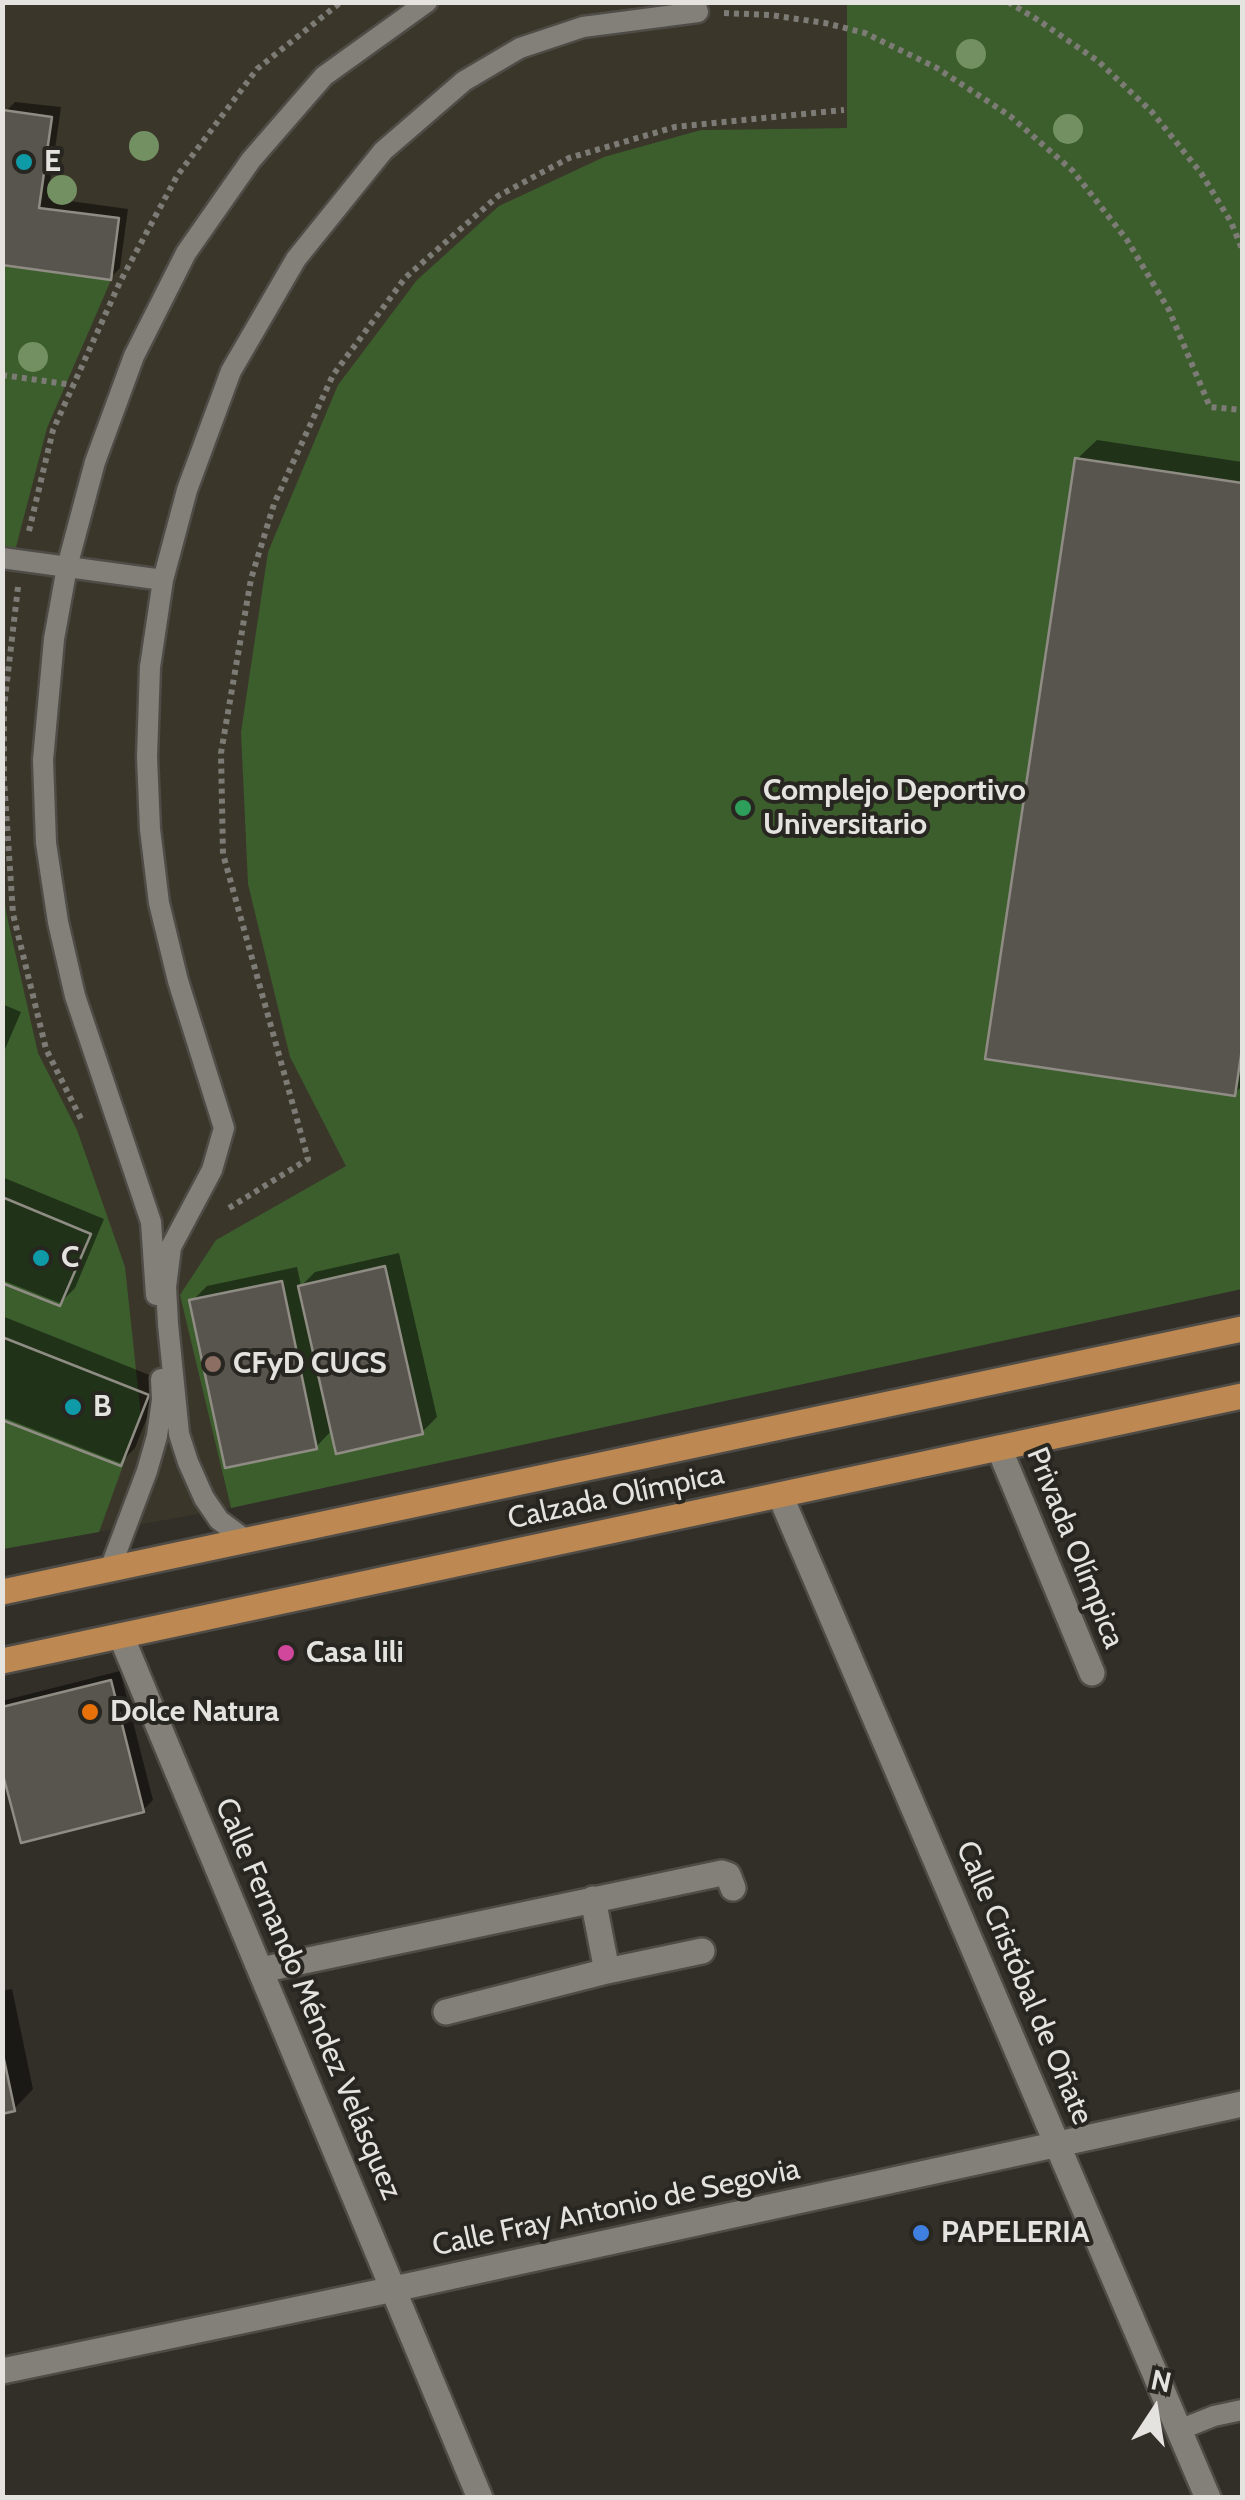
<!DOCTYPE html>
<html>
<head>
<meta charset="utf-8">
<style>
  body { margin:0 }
  #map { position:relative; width:1245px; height:2500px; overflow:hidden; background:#322f29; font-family:Cabin,sans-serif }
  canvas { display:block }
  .frame { position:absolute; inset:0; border:5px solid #e4e3df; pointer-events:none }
  .north { position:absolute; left:1105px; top:2360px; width:100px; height:100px; -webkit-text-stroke:8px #282620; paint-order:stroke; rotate:12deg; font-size:28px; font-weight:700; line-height:40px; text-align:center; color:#e4e3df }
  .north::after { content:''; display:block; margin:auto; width:35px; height:45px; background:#e4e3df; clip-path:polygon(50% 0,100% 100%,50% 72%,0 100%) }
</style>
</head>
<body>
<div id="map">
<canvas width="1245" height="2500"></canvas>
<div class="frame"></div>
<div class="north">N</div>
</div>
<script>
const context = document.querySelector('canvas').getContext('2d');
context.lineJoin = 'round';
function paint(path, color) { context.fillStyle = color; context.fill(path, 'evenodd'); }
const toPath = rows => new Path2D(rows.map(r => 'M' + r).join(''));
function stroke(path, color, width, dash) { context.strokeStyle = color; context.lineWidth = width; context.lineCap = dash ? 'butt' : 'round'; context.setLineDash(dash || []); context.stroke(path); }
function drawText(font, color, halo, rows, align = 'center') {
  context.font = font + ' Cabin,sans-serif'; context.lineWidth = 8; context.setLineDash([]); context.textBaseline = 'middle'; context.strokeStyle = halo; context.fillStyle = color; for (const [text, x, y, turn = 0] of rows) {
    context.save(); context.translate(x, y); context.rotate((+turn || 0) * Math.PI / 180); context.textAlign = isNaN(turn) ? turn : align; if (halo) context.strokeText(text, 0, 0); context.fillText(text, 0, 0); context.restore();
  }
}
paint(toPath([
  [3,3,847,3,848,110,847,128,701,130,290,1057,347,1166,216,1240,223,1476,231,1508,3,1549]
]), '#3b362a');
paint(toPath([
  [847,3,1242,3,1242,1289,231,1508,180,1295,216,1240,346,1166,290,1057,248,884,241,732,268,552,338,385,417,280,499,206,604,157,701,130,847,128],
  [3,265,111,280,47,428,15,551,3,549],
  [2,879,6,912,38,1053,77,1130,125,1267,141,1416,99,1532,3,1549]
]), '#3c5e2d');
paint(toPath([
  [15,102,61,107,48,198,128,209,120,268,110,278,2,263,2,133,5,112],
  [1097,440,1242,462,1242,1086,1234,1094,1077,459],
  [2,1004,21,1012,2,1056],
  [2,1177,104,1219,75,1288,60,1303,2,1280],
  [399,1253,437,1417,422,1432,333,1429,316,1447,192,1301,207,1286,297,1267,301,1286,315,1272],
  [2,1316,162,1380,135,1448,120,1463,2,1417],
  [120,1671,153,1800,143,1810,2,1761,2,1701],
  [12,1989,33,2089,14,2109,2,2111,2,1991]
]), '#0007');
const building = toPath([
  [3,110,52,117,39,208,119,218,111,280,2,265,3,110],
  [1075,458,1242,483,1242,1049,1235,1096,985,1059,1075,458],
  [2,1197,91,1234,60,1306,2,1283,2,1197],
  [2,1197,91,1234,60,1306,2,1283,2,1197],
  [385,1266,423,1434,336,1454,298,1286,385,1266],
  [282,1281,317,1449,225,1468,189,1300,282,1281],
  [2,1337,149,1395,121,1466,2,1420,2,1337],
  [2,1337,149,1395,121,1466,2,1420,2,1337],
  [111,1680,144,1812,21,1843,2,1771,2,1707,111,1680],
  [2,2050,15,2111,2,2114,2,2050]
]);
paint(building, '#58554f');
stroke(building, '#8f8c84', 2.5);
const service = toPath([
  [2,558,163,580],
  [156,1295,151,1222,75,996,58,922,46,843,43,760,54,639,67,567,95,462,134,356,186,253,251,160,324,76,427,2],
  [247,1541,219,1520,204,1498,188,1462,179,1434,168,1324,166,1287,171,1247,212,1170,224,1128,178,981,159,903,150,829,147,757,150,667,163,580,187,490,231,371,296,259,383,151,464,81,520,48,583,27,698,12,695,2],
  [110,1569,147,1471,157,1436,162,1400,161,1379],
  [1179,2430,1214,2416,1242,2410]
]);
const minor = toPath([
  [999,1448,1092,1673],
  [780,1495,1208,2498],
  [121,1636,480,2498],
  [593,1899,607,1971],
  [261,1970,722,1873,728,1875,733,1888],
  [446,2012,607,1971,702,1951],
  [2,2371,394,2289,1242,2104]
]);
const primary = toPath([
  [2,1592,1242,1329],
  [2,1661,1242,1396]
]);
stroke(service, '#4f4c47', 25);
stroke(minor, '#4f4c47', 30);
stroke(primary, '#4f4c47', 30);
stroke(toPath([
  [1008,2,1038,20,1098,61,1152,112,1201,173,1231,222,1242,249],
  [724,13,770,15,825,23,865,33,937,68,1010,116,1073,171,1127,240,1169,310,1210,407,1242,410],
  [2,375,73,385],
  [29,531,53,430,120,282,177,176,257,69,341,2],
  [18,587,4,707,4,780,13,914,46,1049,82,1121],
  [229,1208,308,1159,223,854,221,753,251,579,274,504,333,375,405,278,498,196,569,158,675,127,844,110]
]), '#7d7b76', 6, [5, 5]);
stroke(service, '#838079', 20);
stroke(minor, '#838079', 25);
stroke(primary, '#bd8851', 25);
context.fillStyle = '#739062';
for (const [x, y] of [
  [971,54],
  [1068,129],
  [144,146],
  [62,190],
  [33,357]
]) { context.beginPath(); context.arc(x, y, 15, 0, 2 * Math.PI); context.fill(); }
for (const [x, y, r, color] of [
  [24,162,10,"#0f9aa8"],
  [743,808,10,"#2e9e5b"],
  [41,1258,10,"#0f9aa8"],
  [213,1364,10,"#8d6e63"],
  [73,1407,10,"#0f9aa8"],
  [286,1653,10,"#d1479c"],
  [90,1712,10,"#e8710a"],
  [921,2233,10,"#3f7fe0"]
]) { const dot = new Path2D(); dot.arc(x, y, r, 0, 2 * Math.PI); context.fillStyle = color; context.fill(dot); stroke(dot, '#282620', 4); }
drawText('bold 30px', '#e4e3df', '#282620', [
  ["E",44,162],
  ["Complejo Deportivo",763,791],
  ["Universitario",763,825],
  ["C",61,1258],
  ["CFyD CUCS",233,1364],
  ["B",93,1407],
  ["Casa lili",306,1653],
  ["Dolce Natura",110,1712],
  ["PAPELERIA",941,2233]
], 'left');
drawText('30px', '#e4e3df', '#282620', [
  ["Calzada Olímpica",616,1497,-12],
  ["Privada Olímpica",1075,1548,68],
  ["Calle Cristóbal de Oñate",1024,1983,67],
  ["Calle Fernando Méndez Velásquez",308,1999,67],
  ["Calle Fray Antonio de Segovia",616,2208,-12]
]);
</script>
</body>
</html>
